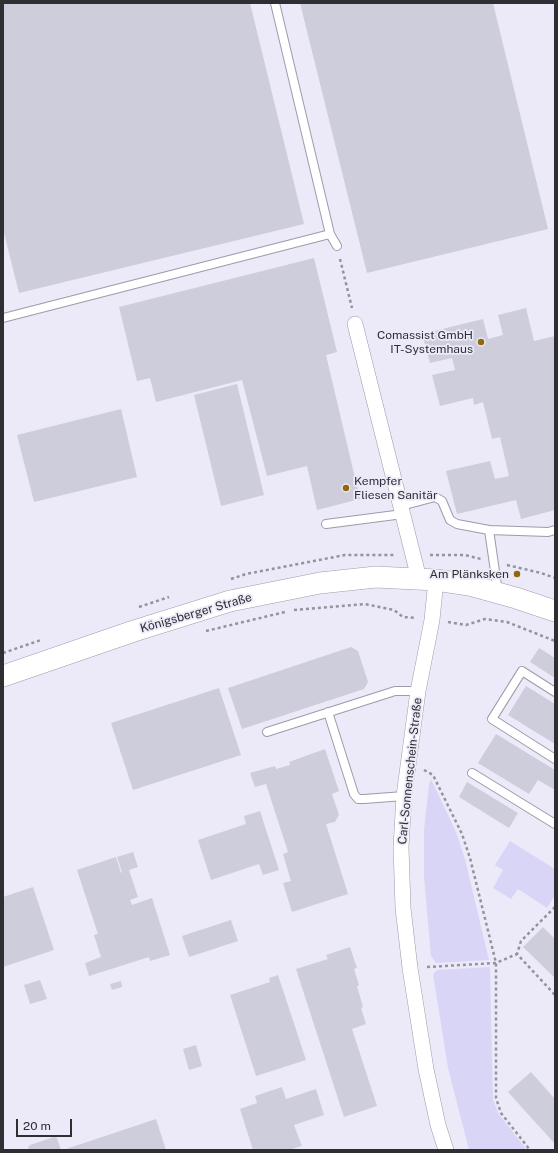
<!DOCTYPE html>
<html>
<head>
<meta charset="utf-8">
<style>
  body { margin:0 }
  #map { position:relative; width:558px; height:1153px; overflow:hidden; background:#eceaf9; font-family:"Public Sans",sans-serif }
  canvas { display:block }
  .frame { position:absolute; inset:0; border:4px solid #2f2e33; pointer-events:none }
  .scale { position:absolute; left:16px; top:1119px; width:56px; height:18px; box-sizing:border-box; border:2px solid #2f2e33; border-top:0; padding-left:5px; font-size:12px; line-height:14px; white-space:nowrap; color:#2f2e33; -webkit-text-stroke:3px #eceaf9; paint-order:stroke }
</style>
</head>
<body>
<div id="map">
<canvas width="558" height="1153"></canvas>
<div class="frame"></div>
<div class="scale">20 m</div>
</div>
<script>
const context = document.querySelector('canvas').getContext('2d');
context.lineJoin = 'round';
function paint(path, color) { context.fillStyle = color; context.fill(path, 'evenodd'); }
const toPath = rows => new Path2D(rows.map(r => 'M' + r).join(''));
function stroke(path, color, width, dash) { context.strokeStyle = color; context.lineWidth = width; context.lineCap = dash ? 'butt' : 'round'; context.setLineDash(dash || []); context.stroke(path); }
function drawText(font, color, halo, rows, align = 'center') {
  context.font = font + ' "Public Sans",sans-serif'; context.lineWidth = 3.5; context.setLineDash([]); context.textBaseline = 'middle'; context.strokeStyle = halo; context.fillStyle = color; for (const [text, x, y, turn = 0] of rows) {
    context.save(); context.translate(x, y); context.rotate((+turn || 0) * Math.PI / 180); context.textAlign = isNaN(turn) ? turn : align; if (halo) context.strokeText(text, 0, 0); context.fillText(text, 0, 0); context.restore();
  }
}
paint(toPath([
  [431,779,456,832,465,859,489,960,436,963,431,956,424,877,424,830,429,784],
  [510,841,555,869,555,895,547,908,518,889,511,899,493,888,503,870,495,865],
  [490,967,493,1099,498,1113,527,1150,469,1150,448,1068,433,974,437,970]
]), '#d9d5f7');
paint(toPath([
  [3,3,250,3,304,224,19,293,3,229],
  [300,3,493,3,548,229,367,273],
  [314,258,337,352,326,355,360,499,317,510,307,466,267,476,242,380,156,402,150,378,137,381,119,307],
  [526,308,534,341,555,336,555,510,521,519,516,500,457,514,446,471,490,461,495,479,509,476,500,437,492,439,483,402,474,405,473,398,440,406,432,375,455,370,452,358,430,363,422,334,483,319,488,339,503,335,498,315],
  [237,384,264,495,221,506,194,395],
  [121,409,137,477,34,502,17,435],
  [351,647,358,651,368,682,364,689,242,729,228,688],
  [539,648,555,658,555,678,530,662],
  [526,686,555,704,555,744,508,715],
  [219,688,241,755,133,790,111,723],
  [496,734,555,770,555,790,538,780,529,794,478,763],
  [325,749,339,791,332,794,339,815,335,822,326,824,348,894,292,912,283,883,291,881,283,854,288,852,266,784,255,787,250,773,275,766,276,769,290,765,289,762],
  [467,782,518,813,509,828,459,797],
  [260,811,279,870,263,875,259,864,211,880,198,840,246,824,244,816],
  [133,852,138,867,129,870,138,897,130,900,132,905,152,898,170,955,150,961,149,957,89,976,85,963,101,957,94,935,98,934,77,870,116,857,121,873,122,872,117,857],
  [33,887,54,950,3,967,3,897],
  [231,920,238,941,189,957,182,936],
  [543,927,555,939,555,978,523,947],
  [350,947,357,968,354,969,359,985,357,986,363,1007,361,1008,366,1024,352,1029,377,1106,344,1117,296,969,328,959,326,955],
  [278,975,306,1060,256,1076,230,995,270,982,269,978],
  [40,980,47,999,30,1004,24,985],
  [121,981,122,987,112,990,110,984],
  [196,1045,202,1066,189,1070,183,1049],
  [531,1072,555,1099,555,1144,508,1092],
  [282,1087,286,1099,316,1089,324,1115,294,1125,302,1146,289,1150,273,1150,273,1149,253,1150,240,1109,257,1103,255,1096],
  [156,1119,166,1150,63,1150],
  [54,1137,57,1138,61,1150,29,1150,28,1148,30,1145]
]), '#cecddb');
const lane = toPath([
  [275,3,330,234,337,246],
  [3,318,330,234],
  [401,506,435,497,442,501,450,520,457,524,489,530,498,592],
  [326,524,403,514],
  [489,530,548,532,555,530],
  [555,692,522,671,492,719,555,759],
  [328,712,354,794,358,799,364,799,404,796],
  [267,732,395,691,418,691],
  [472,773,555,824]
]);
const street = toPath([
  [355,324,419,579],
  [436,580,432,620,418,691,404,796,401,847,403,908,410,968,426,1069,438,1125,446,1150]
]);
const secondary = toPath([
  [3,676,134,631,230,601,320,583,376,577,436,580,469,585,516,598,555,611]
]);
stroke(lane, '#9d9ba9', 10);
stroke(street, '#9d9ba9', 16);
stroke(secondary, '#9d9ba9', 22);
stroke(toPath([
  [340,259,352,308],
  [430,555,465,555,481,559],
  [507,565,541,573,555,578],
  [231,579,246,574,345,555,395,555],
  [139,607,169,597],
  [294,610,365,604,394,610,403,617,416,618],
  [448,622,466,625,485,619,507,622,555,641],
  [206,631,285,612],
  [3,653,41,640],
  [424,770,433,775,462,834,470,858,496,963,496,1098,501,1113,530,1150],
  [555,907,521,941,517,954,555,995],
  [427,967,496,963,517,954]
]), '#94929c', 2.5, [3, 3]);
stroke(lane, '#fff', 8);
stroke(street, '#fff', 15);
stroke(secondary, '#fff', 21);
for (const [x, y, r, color] of [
  [481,342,4,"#90680f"],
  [346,488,4,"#90680f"],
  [517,574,4,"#90680f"]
]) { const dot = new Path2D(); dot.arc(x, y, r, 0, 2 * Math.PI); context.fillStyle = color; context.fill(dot); stroke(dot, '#eceaf9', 1.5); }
drawText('12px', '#2f2e33', '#eceaf9', [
  ["Comassist GmbH",473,335],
  ["IT-Systemhaus",473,349],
  ["Kempfer",354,481,"left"],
  ["Fliesen Sanitär",354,495,"left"],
  ["Am Plänksken",509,574]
], 'right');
drawText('12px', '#2f2e33', '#eceaf9', [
  ["Königsberger Straße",196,613,-16],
  ["Carl-Sonnenschein-Straße",410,771,-84]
]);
</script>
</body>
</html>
